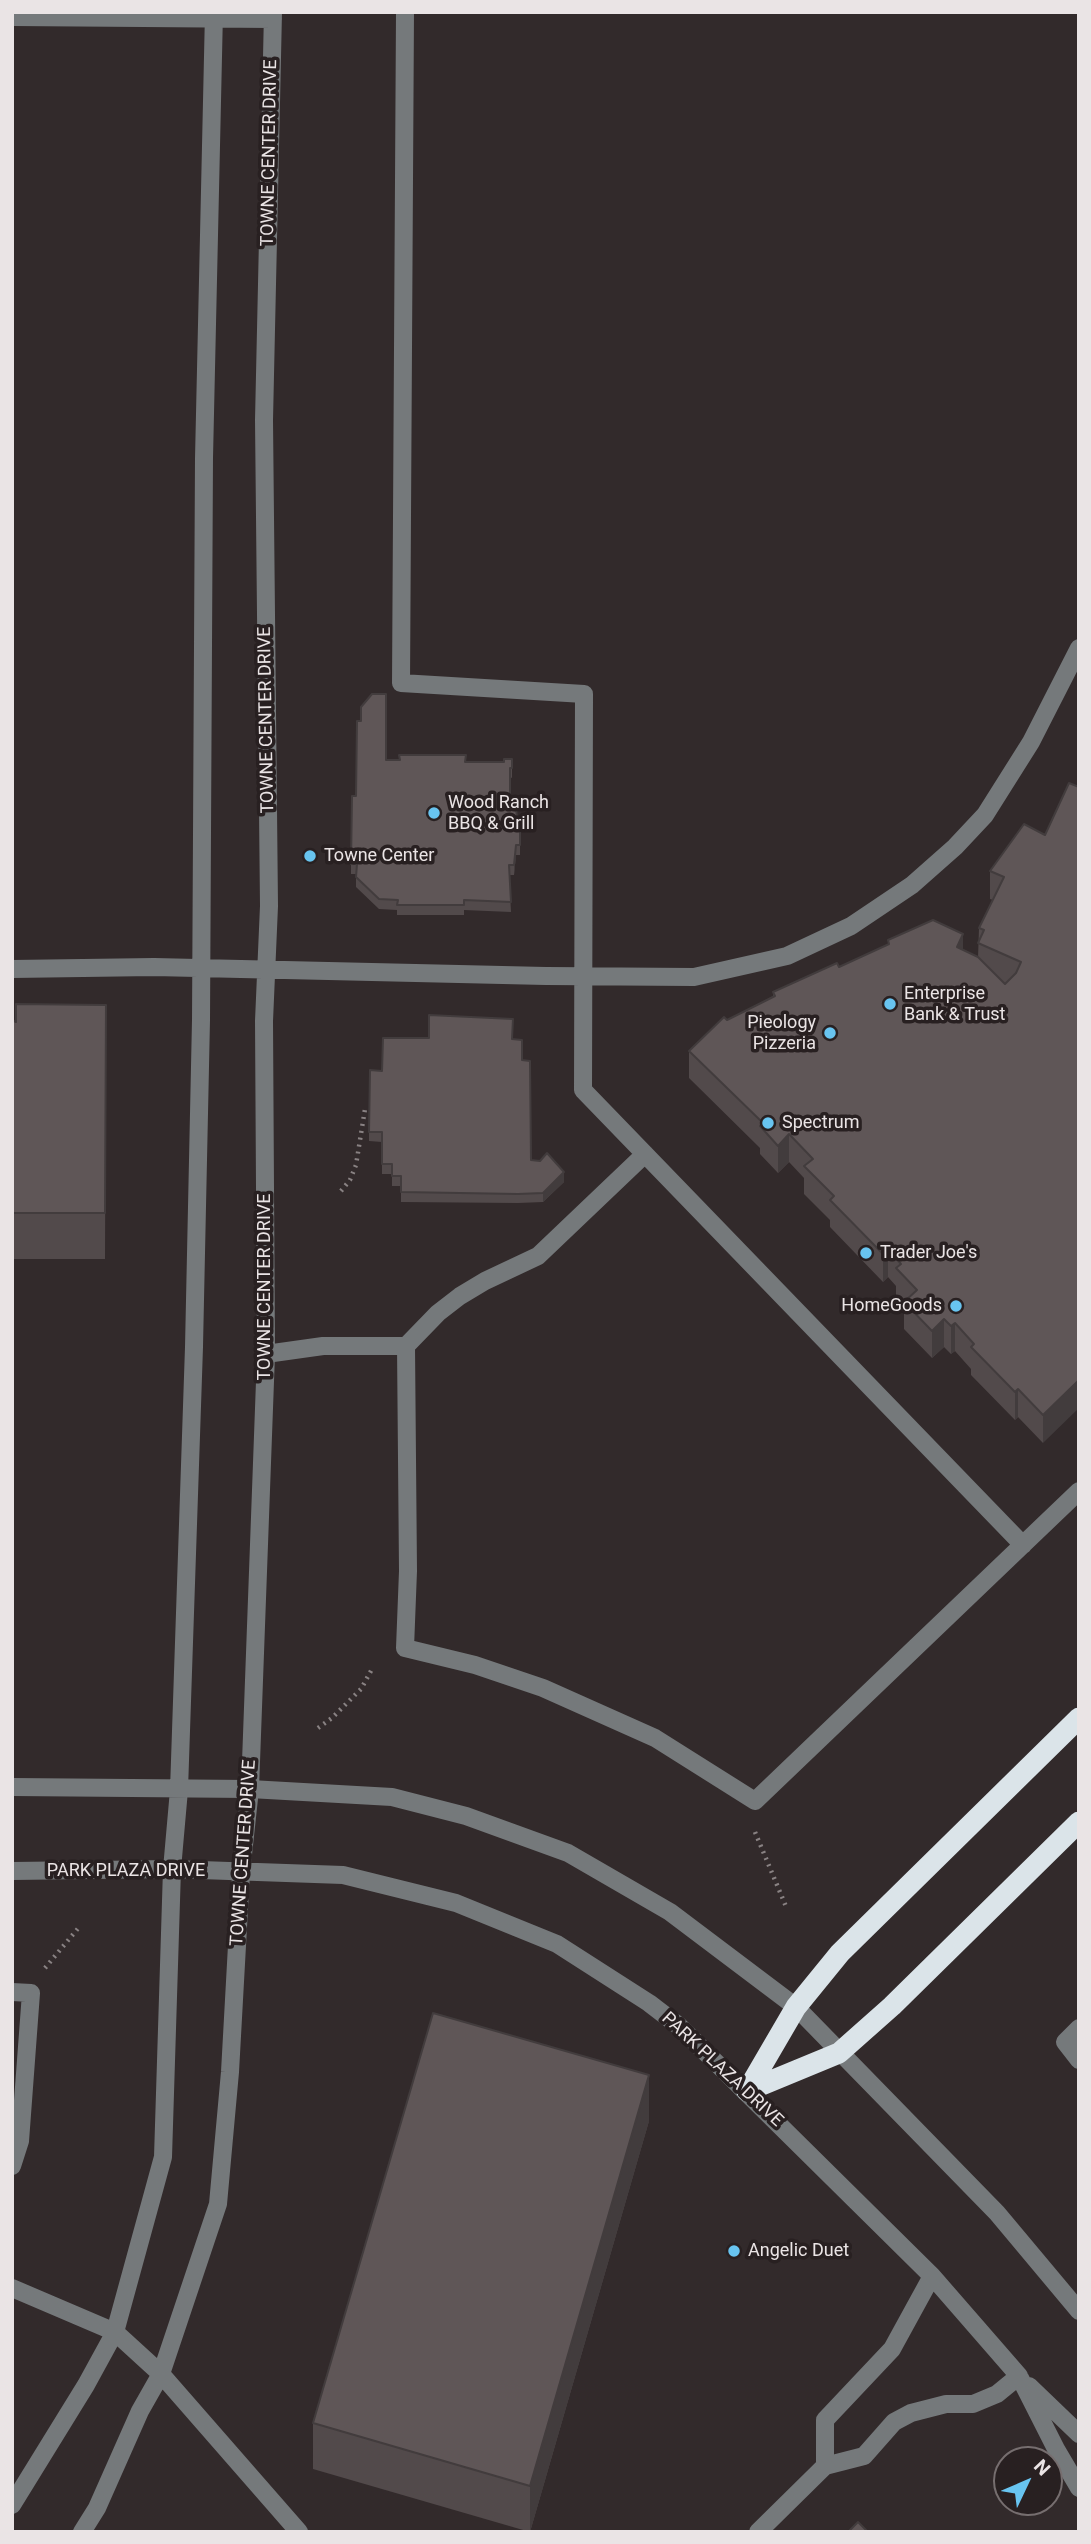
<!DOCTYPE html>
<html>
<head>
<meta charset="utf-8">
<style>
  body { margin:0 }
  #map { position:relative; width:1091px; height:2544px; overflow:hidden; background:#322a2b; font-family:Roboto,sans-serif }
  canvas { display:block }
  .frame { position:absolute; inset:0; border:14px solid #eae4e5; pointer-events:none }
  .north { position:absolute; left:993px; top:2446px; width:70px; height:70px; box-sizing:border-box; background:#282021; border:2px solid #766e6f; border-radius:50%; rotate:46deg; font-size:19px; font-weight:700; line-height:28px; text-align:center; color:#eae4e5 }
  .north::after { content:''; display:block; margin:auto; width:24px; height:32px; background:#68c4f0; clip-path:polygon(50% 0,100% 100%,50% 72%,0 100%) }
</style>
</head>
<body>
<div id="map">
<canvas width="1091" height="2544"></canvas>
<div class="frame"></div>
<div class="north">N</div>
</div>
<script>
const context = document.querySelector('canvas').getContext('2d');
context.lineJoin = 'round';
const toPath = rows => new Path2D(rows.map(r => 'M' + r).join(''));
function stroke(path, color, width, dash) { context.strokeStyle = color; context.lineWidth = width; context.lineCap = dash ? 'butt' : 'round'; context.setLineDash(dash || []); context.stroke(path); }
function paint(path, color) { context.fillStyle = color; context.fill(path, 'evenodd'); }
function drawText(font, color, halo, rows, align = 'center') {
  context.font = font + ' Roboto,sans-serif'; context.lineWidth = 7; context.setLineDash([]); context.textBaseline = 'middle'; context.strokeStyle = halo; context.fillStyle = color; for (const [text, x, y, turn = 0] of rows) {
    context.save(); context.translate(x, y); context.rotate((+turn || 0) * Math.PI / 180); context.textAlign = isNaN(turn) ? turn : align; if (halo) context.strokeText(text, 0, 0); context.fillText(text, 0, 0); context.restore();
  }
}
stroke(toPath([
  [341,1191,350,1180,356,1165,365,1109],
  [318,1728,332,1718,361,1689,372,1669],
  [755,1832,787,1909],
  [45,1968,80,1926]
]), '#898283', 4.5, [2, 5]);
stroke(toPath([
  [405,12,401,683,584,694,583,1090,1023,1545],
  [12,17,273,19],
  [12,969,154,967,546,976,694,977,787,956,851,926,912,885,955,847,985,815,1031,742,1079,648],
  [645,1154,538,1256,485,1281,460,1296,438,1313,406,1346,408,1571,405,1648,475,1665,543,1688,655,1738,755,1801,1079,1491],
  [266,1354,323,1346,406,1346],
  [12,1787,250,1789,392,1797,466,1816,568,1853,670,1912,796,2007,997,2213,1079,2311],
  [12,1871,172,1869,343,1875,456,1903,557,1944,649,2003,679,2026,932,2276,1019,2376,1056,2449,1079,2488],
  [12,1992,31,1993,20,2141,12,2166],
  [1079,2028,1065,2042,1079,2060],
  [12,2288,115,2332,161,2374,299,2532],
  [1029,2386,1079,2434],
  [825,2466,825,2420,892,2349,932,2276],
  [12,2505,86,2385,115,2332,163,2157,172,1869,179,1790,194,1347,201,1020,204,458,214,12],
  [82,2532,97,2508,140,2411,161,2374,218,2204,230,2072,241,1873,250,1789,266,1354,264,1021,269,906,264,420,273,12],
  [758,2532,825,2466,864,2456,894,2422,911,2413,946,2404,973,2404,997,2394,1019,2376]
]), '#75797b', 18);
stroke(toPath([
  [747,2091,796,2007,840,1953,1079,1718],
  [747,2091,839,2053,892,2006,1079,1822]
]), '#dbe4e9', 21);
paint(toPath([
  [512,759,512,778,510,777,510,797,517,818,520,818,520,855,516,855,514,875,509,875,511,912,464,910,464,915,397,915,397,910,379,909,356,887,356,874,351,874,351,864,356,796,386,760,504,762],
  [1045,835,1043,1443,1018,1417,1015,1420,971,1375,971,1369,955,1351,951,1354,944,1347,932,1358,904,1329,904,1304,896,1296,896,1286,888,1277,883,1282,830,1227,830,1220,804,1194,804,1178,789,1162,778,1173,760,1154,760,1148,689,1078,689,1051,727,1020,773,996,773,992,839,967,888,945,888,940,963,950,978,958,979,928,993,900,990,899,990,871],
  [106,1005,105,1259,13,1259,13,1241,12,1242,12,1020,16,1022],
  [513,1039,522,1060,531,1160,564,1182,543,1202,518,1203,401,1202,401,1186,392,1186,392,1174,382,1174,382,1142,369,1141,369,1132,382,1071],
  [649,2121,530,2532,313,2469,313,2423]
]), '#524a4b');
paint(toPath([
  [516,845,516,855,514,875,514,865],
  [963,934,963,962,957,947],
  [789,1134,789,1162,778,1173,778,1146],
  [564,1172,564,1182,543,1202,543,1193],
  [13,1195,13,1241,12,1242,12,1196],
  [888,1249,888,1277,883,1282,883,1254],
  [944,1319,944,1347,932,1358,932,1331],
  [955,1323,955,1351,951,1354,951,1326],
  [1079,1380,1079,1408,1043,1443,1043,1415],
  [1018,1389,1018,1417,1015,1420,1015,1392],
  [649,2075,649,2121,530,2532,530,2486]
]), '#423c3d');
const building = toPath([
  [372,694,386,694,386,760,400,760,399,755,466,755,465,762,504,762,504,759,512,759,512,768,510,768,510,797,515,797,517,818,520,818,520,845,516,845,514,865,509,865,511,902,464,900,464,905,397,905,398,900,379,899,356,877,357,864,351,864,352,796,356,796,357,721,361,721,361,707,372,694],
  [1069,783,1079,787,1079,1380,1043,1415,1018,1389,1015,1392,971,1347,974,1344,955,1323,951,1326,944,1319,932,1331,904,1302,917,1290,896,1268,901,1264,888,1249,883,1254,830,1200,834,1196,804,1166,813,1159,789,1134,778,1146,760,1126,763,1123,689,1051,724,1017,727,1020,775,996,773,992,837,963,839,967,889,944,888,940,933,920,963,934,957,947,978,957,1005,984,1016,973,1021,962,978,943,984,930,979,928,1004,877,990,871,1024,824,1045,835,1069,783],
  [16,1004,106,1005,105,1213,13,1213,13,1195,12,1196,12,1020,16,1022,16,1004],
  [429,1015,513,1019,512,1039,522,1040,522,1060,530,1061,531,1160,540,1161,547,1153,564,1172,543,1193,518,1194,401,1192,401,1176,392,1176,392,1164,382,1164,382,1132,369,1132,370,1070,382,1071,383,1038,429,1038,429,1015],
  [433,2013,649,2075,530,2486,313,2423,433,2013],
  [858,2522,868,2532,848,2532,858,2522]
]);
paint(building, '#5f5657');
stroke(building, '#423c3d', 2);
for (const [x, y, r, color] of [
  [434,813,7,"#68c4f0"],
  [310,856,7,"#68c4f0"],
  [890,1004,7,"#68c4f0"],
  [830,1033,7,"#68c4f0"],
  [768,1123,7,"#68c4f0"],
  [866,1253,7,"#68c4f0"],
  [956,1306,7,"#68c4f0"],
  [734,2251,7,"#68c4f0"]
]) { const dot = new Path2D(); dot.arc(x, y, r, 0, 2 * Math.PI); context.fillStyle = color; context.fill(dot); stroke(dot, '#282021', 2.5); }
drawText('18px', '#eae4e5', '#282021', [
  ["TOWNE CENTER DRIVE",270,153,-89],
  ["TOWNE CENTER DRIVE",267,720,-91],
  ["TOWNE CENTER DRIVE",265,1287,-90],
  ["TOWNE CENTER DRIVE",244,1853,-86],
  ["PARK PLAZA DRIVE",126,1871],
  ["PARK PLAZA DRIVE",722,2070,43]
]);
drawText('18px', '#eae4e5', '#282021', [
  ["Wood Ranch",448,803],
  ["BBQ & Grill",448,824],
  ["Towne Center",324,856],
  ["Enterprise",904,994],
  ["Bank & Trust",904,1015],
  ["Pieology",816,1023,"right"],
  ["Pizzeria",816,1044,"right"],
  ["Spectrum",782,1123],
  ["Trader Joe's",880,1253],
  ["HomeGoods",942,1306,"right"],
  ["Angelic Duet",748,2251]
], 'left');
</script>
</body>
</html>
